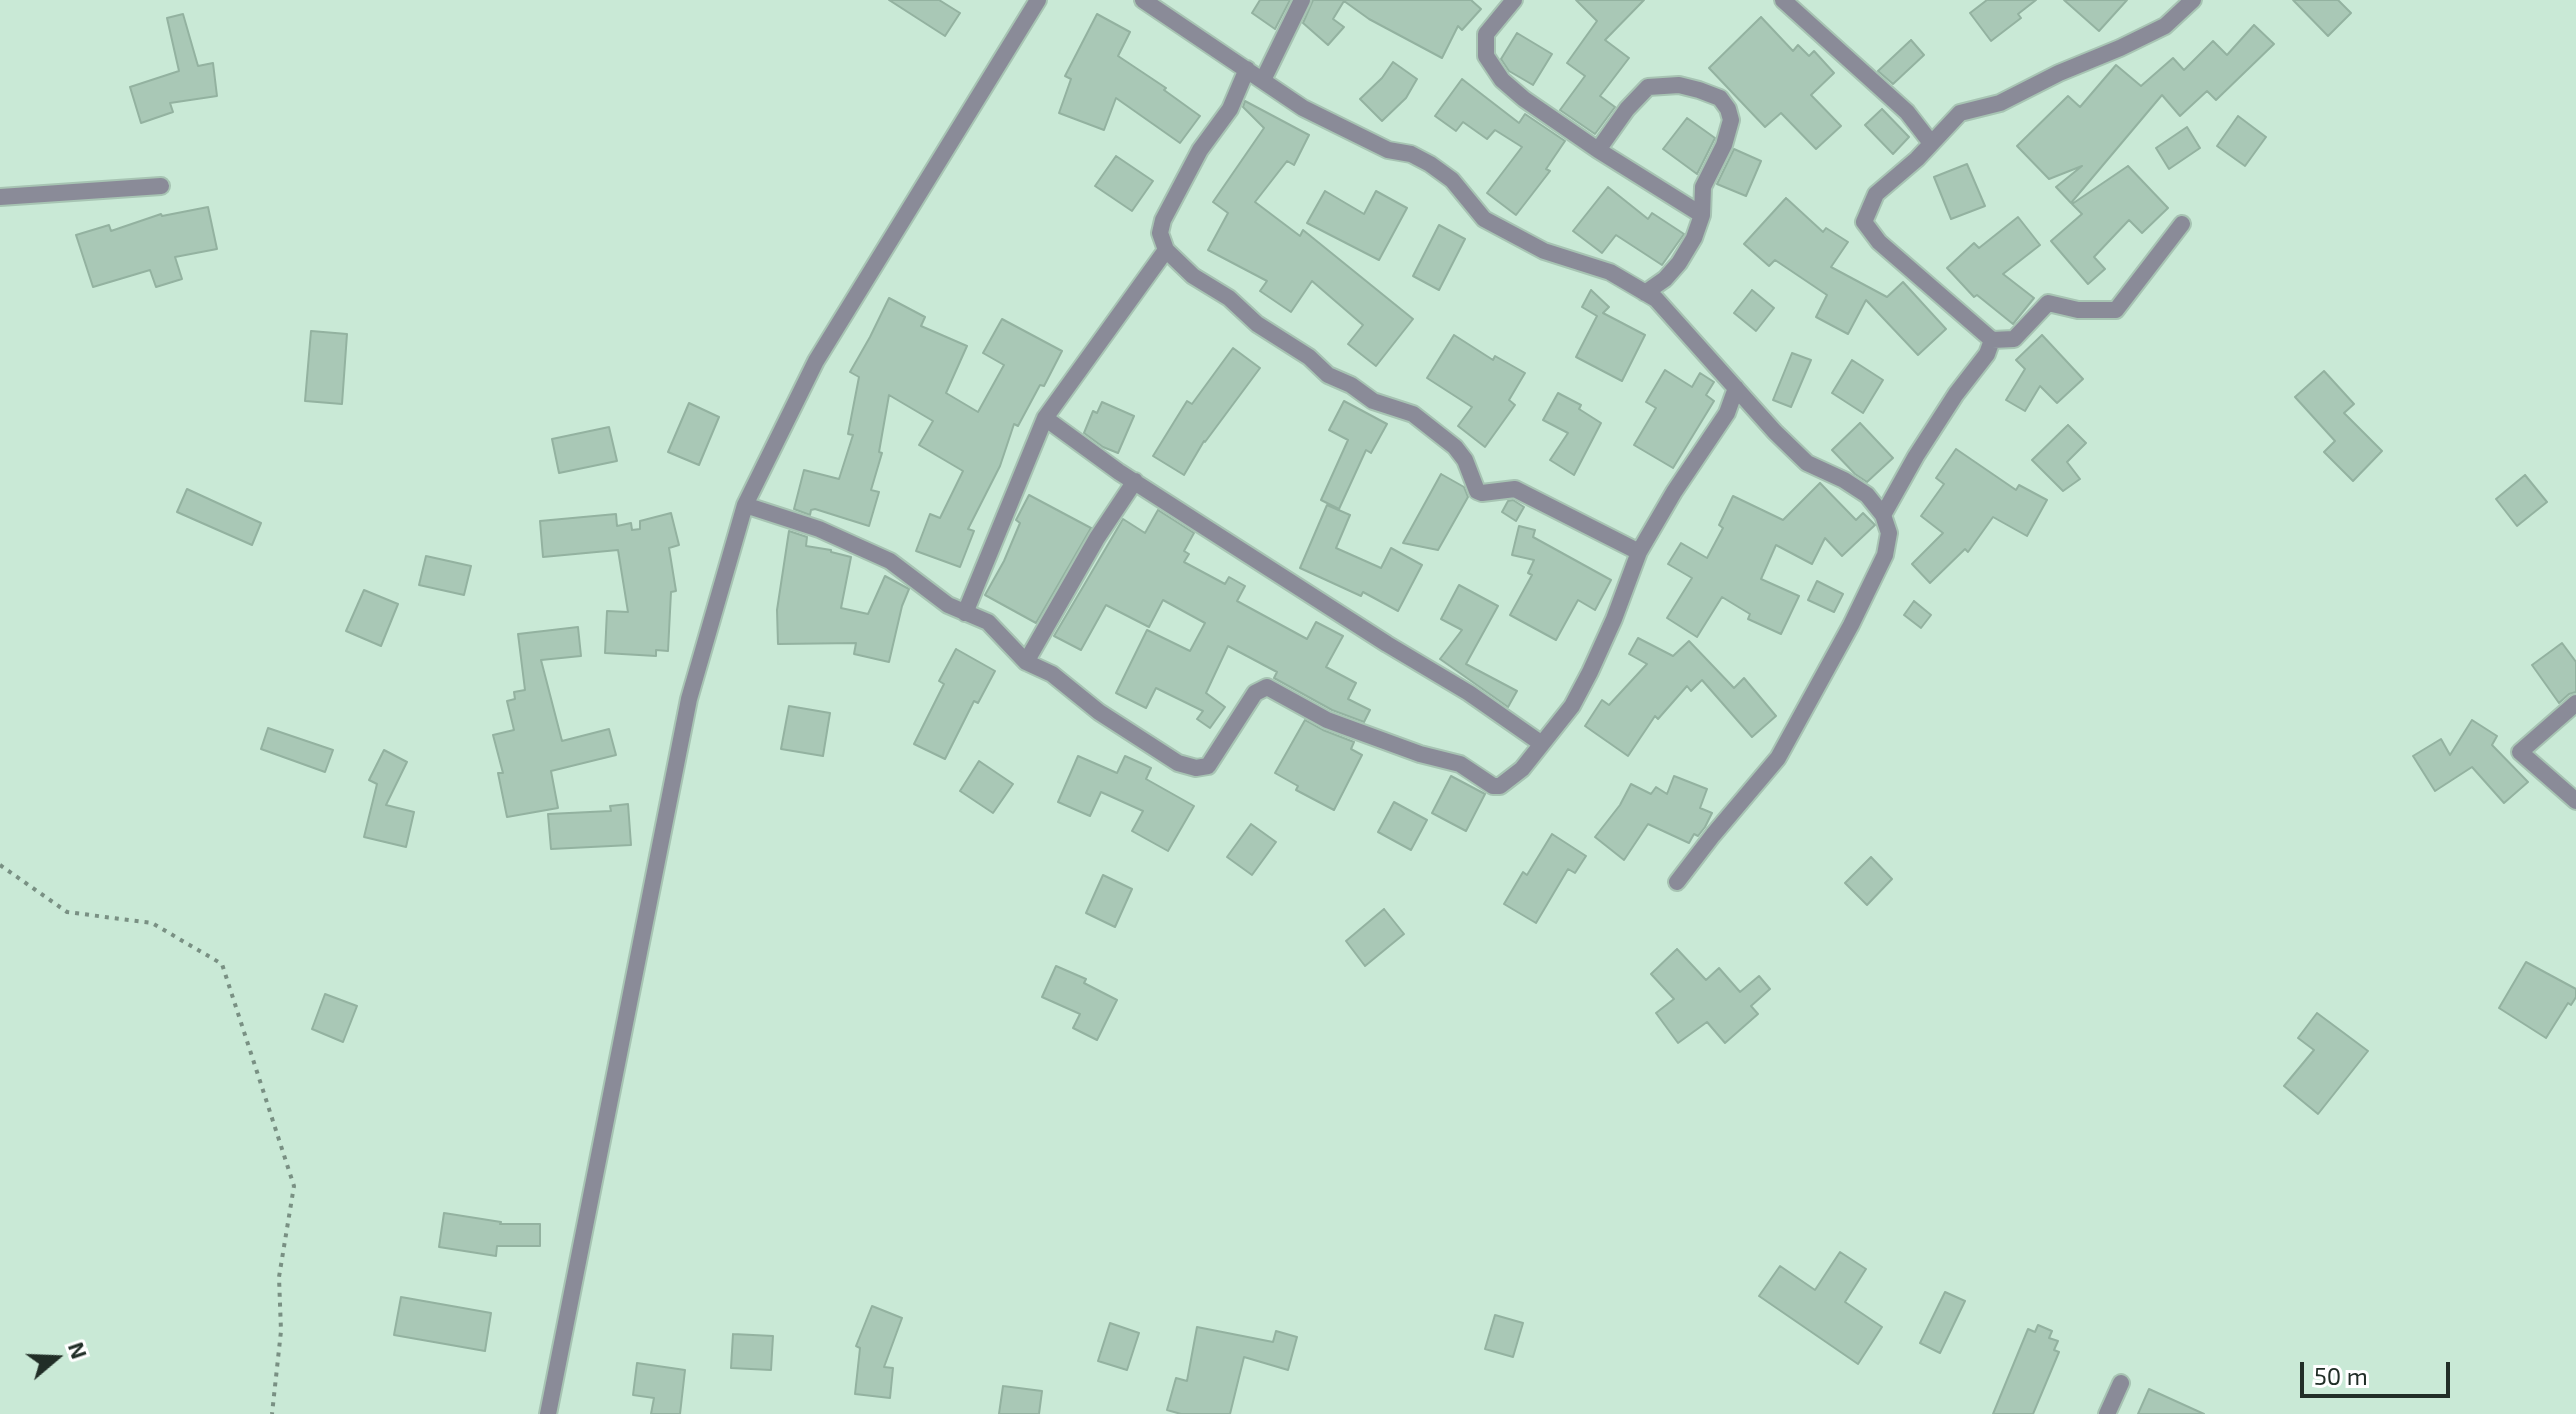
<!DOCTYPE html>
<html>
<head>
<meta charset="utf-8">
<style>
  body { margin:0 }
  #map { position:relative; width:2576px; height:1414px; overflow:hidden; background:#c9e9d6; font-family:"Exo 2",sans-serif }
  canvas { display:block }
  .north { position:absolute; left:16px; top:1318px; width:80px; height:80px; -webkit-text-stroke:6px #fff; paint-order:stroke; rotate:71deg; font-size:22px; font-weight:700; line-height:32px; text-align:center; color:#212e27 }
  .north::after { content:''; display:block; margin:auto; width:28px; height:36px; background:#212e27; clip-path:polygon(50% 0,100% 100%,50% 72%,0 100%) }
  .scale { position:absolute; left:2300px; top:1362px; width:150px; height:36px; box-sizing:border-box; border:4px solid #212e27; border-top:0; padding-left:10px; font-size:24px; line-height:28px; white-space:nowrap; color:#212e27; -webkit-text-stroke:6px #fff; paint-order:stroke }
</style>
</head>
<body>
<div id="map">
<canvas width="2576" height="1414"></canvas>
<div class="north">N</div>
<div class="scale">50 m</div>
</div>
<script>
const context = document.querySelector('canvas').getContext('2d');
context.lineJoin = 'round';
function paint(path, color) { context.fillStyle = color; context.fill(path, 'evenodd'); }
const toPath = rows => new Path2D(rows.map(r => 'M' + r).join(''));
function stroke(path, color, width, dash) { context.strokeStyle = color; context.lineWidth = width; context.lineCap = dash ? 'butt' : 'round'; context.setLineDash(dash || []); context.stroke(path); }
const building = toPath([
  [889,0,939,0,960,13,945,36,889,0],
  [1260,0,1290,0,1275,29,1252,13,1260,0],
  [1313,0,1471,0,1481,9,1462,30,1458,26,1442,58,1369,19,1344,1,1333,19,1344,27,1328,45,1303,23,1313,0],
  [1576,0,1644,0,1605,40,1629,58,1600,96,1615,107,1595,134,1560,110,1585,76,1567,63,1597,21,1576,0],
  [1987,0,2036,0,2018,14,2021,18,1991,41,1970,13,1987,0],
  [2064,0,2127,0,2099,31,2064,0],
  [2293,0,2338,0,2351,13,2328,36,2293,0],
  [183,14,198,66,213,63,217,96,170,103,173,112,141,123,130,87,179,71,167,18,183,14],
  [1097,14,1130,32,1118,56,1166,88,1164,90,1200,116,1180,143,1116,98,1104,130,1059,113,1071,79,1065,76,1097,14],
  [1761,17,1793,51,1798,45,1809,56,1814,51,1834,73,1811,95,1841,126,1816,149,1781,113,1765,127,1709,68,1761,17],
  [2254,25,2274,44,2216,100,2207,91,2180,116,2162,95,2071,203,2056,187,2082,166,2049,179,2017,146,2068,96,2080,107,2116,65,2141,86,2173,58,2184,70,2213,41,2227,55,2254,25],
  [1517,33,1552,54,1533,85,1509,71,1501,59,1517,33],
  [1911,40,1924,55,1893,84,1878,71,1911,40],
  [1393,62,1417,79,1406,98,1382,121,1360,99,1382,78,1393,62],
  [1462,79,1519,123,1525,114,1565,141,1546,169,1550,171,1516,215,1487,193,1522,147,1495,130,1487,139,1463,122,1456,131,1435,116,1462,79],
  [1245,101,1309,135,1294,165,1287,161,1255,202,1300,236,1303,230,1413,319,1376,366,1348,344,1363,325,1312,281,1291,312,1260,291,1267,281,1208,250,1228,213,1213,202,1264,128,1243,107,1245,101],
  [1882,109,1909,137,1893,154,1865,125,1882,109],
  [2238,116,2266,137,2245,166,2217,146,2238,116],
  [1687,118,1715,138,1697,174,1663,149,1687,118],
  [2187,127,2200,148,2169,169,2156,148,2187,127],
  [1734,149,1761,161,1746,196,1717,184,1734,149],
  [1116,156,1153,181,1132,211,1095,186,1116,156],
  [1967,164,1985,206,1951,219,1934,177,1967,164],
  [2128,166,2168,208,2142,233,2129,220,2094,257,2105,269,2088,284,2051,241,2082,214,2072,204,2128,166],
  [1608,187,1648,219,1652,213,1684,234,1662,265,1616,235,1602,253,1573,231,1608,187],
  [1325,191,1364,214,1376,191,1407,208,1379,260,1307,223,1325,191],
  [1786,198,1823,232,1826,228,1848,242,1831,267,1887,297,1903,282,1946,329,1918,355,1866,300,1848,334,1816,317,1827,295,1775,260,1769,266,1744,244,1786,198],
  [208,207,217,249,175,257,182,279,156,287,150,270,93,287,76,235,109,225,111,231,161,214,162,216,208,207],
  [2018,217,2040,245,2003,274,2034,298,2013,324,1977,295,1974,297,1947,268,1974,243,1979,248,2018,217],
  [1439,225,1465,239,1439,290,1413,276,1439,225],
  [1591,290,1609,307,1603,313,1645,335,1622,381,1576,357,1597,316,1582,307,1591,290],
  [1752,290,1774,308,1756,331,1734,313,1752,290],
  [889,298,925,317,921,326,967,346,946,393,978,412,1004,365,983,353,1002,319,1062,351,1044,386,1040,385,1018,426,1014,424,1000,466,968,529,974,531,960,567,916,551,930,514,940,518,963,471,919,445,933,421,889,395,879,452,882,453,871,490,879,492,869,526,815,509,811,510,810,515,794,509,804,470,839,479,853,435,848,434,859,377,850,372,870,337,889,298],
  [311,331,347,334,342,404,305,401,311,331],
  [1454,335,1493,360,1495,356,1525,373,1509,400,1515,405,1485,447,1458,426,1472,407,1427,378,1454,335],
  [2042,335,2083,379,2057,403,2040,386,2025,411,2006,400,2025,369,2016,360,2042,335],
  [1233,348,1260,368,1205,442,1204,441,1184,475,1153,456,1187,401,1192,404,1233,348],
  [1792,353,1811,360,1791,407,1773,400,1792,353],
  [1852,360,1883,380,1863,413,1832,393,1852,360],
  [1665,370,1692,387,1700,373,1714,382,1706,395,1714,401,1673,468,1634,445,1656,408,1646,402,1665,370],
  [2324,371,2354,404,2344,413,2382,451,2353,481,2324,452,2335,441,2295,397,2324,371],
  [1558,393,1581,405,1579,409,1601,423,1574,475,1550,460,1568,433,1543,420,1558,393],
  [1344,401,1387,424,1371,453,1366,450,1339,509,1321,500,1348,440,1329,430,1344,401],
  [1102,402,1134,416,1118,453,1103,447,1084,433,1093,411,1097,413,1102,402],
  [689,403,719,417,699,465,668,452,689,403],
  [1860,423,1893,458,1867,482,1855,474,1832,450,1860,423],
  [2068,425,2086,443,2067,462,2080,479,2063,491,2032,460,2068,425],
  [609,427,617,461,559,473,552,439,609,427],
  [1956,449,2016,490,2019,485,2047,500,2027,536,1993,517,1968,552,1965,549,1930,583,1912,564,1943,533,1921,516,1944,484,1936,478,1956,449],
  [1441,474,1464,487,1468,497,1438,550,1403,543,1441,474],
  [2525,475,2547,502,2517,526,2496,499,2525,475],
  [1820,483,1856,520,1863,513,1875,525,1842,556,1825,538,1812,564,1776,545,1761,579,1799,596,1781,634,1748,619,1750,614,1722,597,1697,637,1667,618,1692,578,1668,564,1681,543,1707,558,1723,528,1719,525,1733,496,1783,520,1820,483],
  [187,489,261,523,252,545,177,512,187,489],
  [1029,495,1091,528,1036,623,985,595,1004,561,1020,523,1016,520,1029,495],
  [1513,500,1524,507,1516,521,1502,512,1508,501,1513,500],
  [1327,505,1350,515,1336,548,1381,568,1391,548,1422,565,1398,611,1363,592,1361,596,1300,568,1327,505],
  [1158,510,1194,533,1184,551,1189,554,1184,562,1225,584,1229,577,1245,586,1237,601,1307,639,1316,622,1343,636,1326,667,1356,683,1348,699,1370,710,1364,722,1332,710,1274,678,1277,672,1228,646,1206,693,1225,707,1210,728,1197,719,1203,711,1156,688,1146,708,1116,693,1147,630,1190,651,1205,623,1163,600,1149,627,1106,605,1081,650,1054,636,1123,519,1145,533,1158,510],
  [671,513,679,545,669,548,676,591,671,592,668,651,656,650,656,656,605,653,607,611,628,612,618,550,543,557,540,521,616,514,617,526,631,523,632,530,640,529,640,521,671,513],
  [1519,526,1535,530,1533,537,1611,580,1595,610,1578,600,1556,640,1510,615,1532,575,1528,573,1534,560,1512,555,1519,526],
  [789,531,807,537,806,546,831,550,831,552,851,557,841,608,868,614,885,576,909,589,902,606,889,662,854,654,856,643,778,644,777,610,789,531],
  [426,556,471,566,464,595,419,585,426,556],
  [1817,581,1843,594,1834,612,1808,600,1817,581],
  [1459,585,1498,606,1466,664,1517,691,1508,707,1440,659,1462,630,1441,619,1459,585],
  [364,590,398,604,381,646,346,631,364,590],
  [1914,601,1931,615,1921,628,1904,615,1914,601],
  [578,627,581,656,541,660,562,741,609,729,616,755,551,771,558,808,507,817,498,773,503,773,493,735,514,730,507,701,515,699,514,692,525,690,518,634,578,627],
  [1638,638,1673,656,1689,641,1734,688,1744,678,1776,716,1752,737,1702,680,1691,691,1687,686,1658,719,1655,716,1628,756,1585,726,1602,700,1609,705,1647,664,1629,654,1638,638],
  [2562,643,2576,662,2576,692,2569,694,2559,703,2532,665,2562,643],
  [956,649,995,671,978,703,974,701,945,759,914,744,944,684,939,681,956,649],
  [789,706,830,713,823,756,781,749,789,706],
  [1305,720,1323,730,1354,742,1351,749,1362,755,1334,810,1296,790,1298,786,1275,773,1305,720],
  [2472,720,2497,736,2492,745,2528,782,2504,803,2472,767,2435,791,2413,756,2441,739,2450,755,2472,720],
  [268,728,333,750,325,772,261,749,268,728],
  [384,750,407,762,386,805,414,812,406,847,364,837,377,784,369,780,384,750],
  [1078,756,1117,773,1125,756,1145,765,1151,768,1146,779,1194,806,1168,851,1132,831,1143,811,1101,792,1090,816,1058,802,1078,756],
  [979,761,1013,784,993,813,960,791,979,761],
  [1451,776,1485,794,1466,831,1432,813,1451,776],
  [1674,776,1707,789,1700,808,1712,813,1705,827,1698,836,1694,834,1689,843,1648,824,1624,860,1595,837,1620,805,1631,784,1651,794,1656,787,1667,794,1674,776],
  [1394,802,1427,820,1411,850,1378,832,1394,802],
  [628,804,631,845,551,849,548,814,611,811,610,806,628,804],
  [1251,824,1276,842,1252,875,1227,857,1251,824],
  [1552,834,1586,856,1575,873,1568,869,1536,923,1504,904,1523,872,1527,875,1552,834],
  [1871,857,1892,879,1867,905,1845,883,1871,857],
  [1103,875,1132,889,1115,927,1086,913,1103,875],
  [1384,909,1404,934,1365,966,1346,941,1384,909],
  [1677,949,1706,980,1719,968,1740,992,1759,976,1770,989,1751,1006,1758,1014,1725,1043,1707,1022,1678,1043,1656,1013,1674,999,1651,974,1677,949],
  [2526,962,2576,989,2576,997,2571,1005,2568,1003,2546,1038,2499,1008,2526,962],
  [1056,966,1086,979,1084,983,1117,1000,1097,1040,1073,1028,1080,1014,1042,997,1056,966],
  [325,994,357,1006,343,1042,312,1029,325,994],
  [2317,1013,2368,1051,2318,1114,2284,1086,2314,1050,2298,1038,2317,1013],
  [444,1213,501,1222,500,1224,540,1224,540,1246,497,1246,496,1256,439,1247,444,1213],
  [1840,1252,1866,1269,1845,1302,1882,1327,1858,1364,1759,1296,1780,1266,1815,1290,1840,1252],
  [1945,1292,1965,1301,1940,1353,1920,1343,1945,1292],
  [401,1297,491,1313,485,1351,394,1335,401,1297],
  [872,1306,902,1318,884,1367,893,1368,890,1398,855,1394,860,1348,856,1346,872,1306],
  [1495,1315,1523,1323,1513,1357,1485,1349,1495,1315],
  [1110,1323,1139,1333,1127,1370,1098,1361,1110,1323],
  [2038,1325,2052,1331,2049,1338,2058,1341,2054,1350,2059,1352,2033,1414,1993,1414,2028,1329,2035,1332,2038,1325],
  [1197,1327,1273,1342,1276,1331,1297,1337,1288,1370,1244,1357,1230,1414,1181,1414,1167,1410,1176,1378,1187,1381,1197,1327],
  [733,1334,773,1336,771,1370,731,1368,733,1334],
  [637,1363,685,1370,680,1414,651,1414,654,1398,633,1395,637,1363],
  [1003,1386,1042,1391,1039,1414,999,1414,1003,1386],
  [2149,1389,2204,1414,2138,1414,2149,1389]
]);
paint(building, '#a9c8b6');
stroke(building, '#93b2a0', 2);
const street = toPath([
  [1143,0,1303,108,1388,150,1411,154,1430,164,1452,180,1484,219,1544,251,1610,272,1656,299,1775,432,1807,463,1844,480,1867,495,1883,515,1889,533,1885,555,1851,625,1778,758,1713,835,1677,882],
  [1514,0,1486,34,1486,56,1502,80,1524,99,1598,150,1702,215],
  [1783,0,1907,112,1931,143],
  [1247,69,1230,109,1200,150,1163,220,1160,233,1166,250,1193,276,1229,298,1257,324,1309,357,1328,375,1351,385,1373,401,1413,414,1455,447,1465,460,1477,491,1482,493,1515,489,1639,552],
  [1263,80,1302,0],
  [1598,150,1627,109,1648,87,1679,85,1699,90,1720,98,1728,109,1731,120,1724,145,1703,187,1702,215,1694,238,1679,263,1665,279,1645,293],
  [0,197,161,186],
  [1992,340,2014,339,2048,303,2078,310,2116,310,2182,224],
  [1045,418,1119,472,1387,644,1469,693,1542,744],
  [745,505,819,529,890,561,948,605,988,622,1026,662,1052,674,1099,712,1178,763,1196,768,1208,766,1255,693,1267,687,1327,720,1420,754,1460,764,1493,786,1500,786,1522,769,1572,706,1590,672,1614,619,1639,552,1674,492,1727,413,1736,388],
  [1883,515,1916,456,1956,394,1987,354,1992,340,1879,242,1864,222,1876,194,1917,159,1960,113,2000,103,2059,73,2120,48,2165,26,2193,0],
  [965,613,1045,418,1166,250],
  [1026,662,1097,538,1135,481],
  [2576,703,2520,752,2576,801],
  [548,1414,689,699,745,505,816,361,1038,0],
  [2107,1414,2121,1383]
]);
stroke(street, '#a7c4b3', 20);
stroke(toPath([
  [0,865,67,912,152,923,222,964,294,1186,279,1277,281,1331,272,1414]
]), '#799083', 4, [4, 6]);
stroke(street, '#8a8b98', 16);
</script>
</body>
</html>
